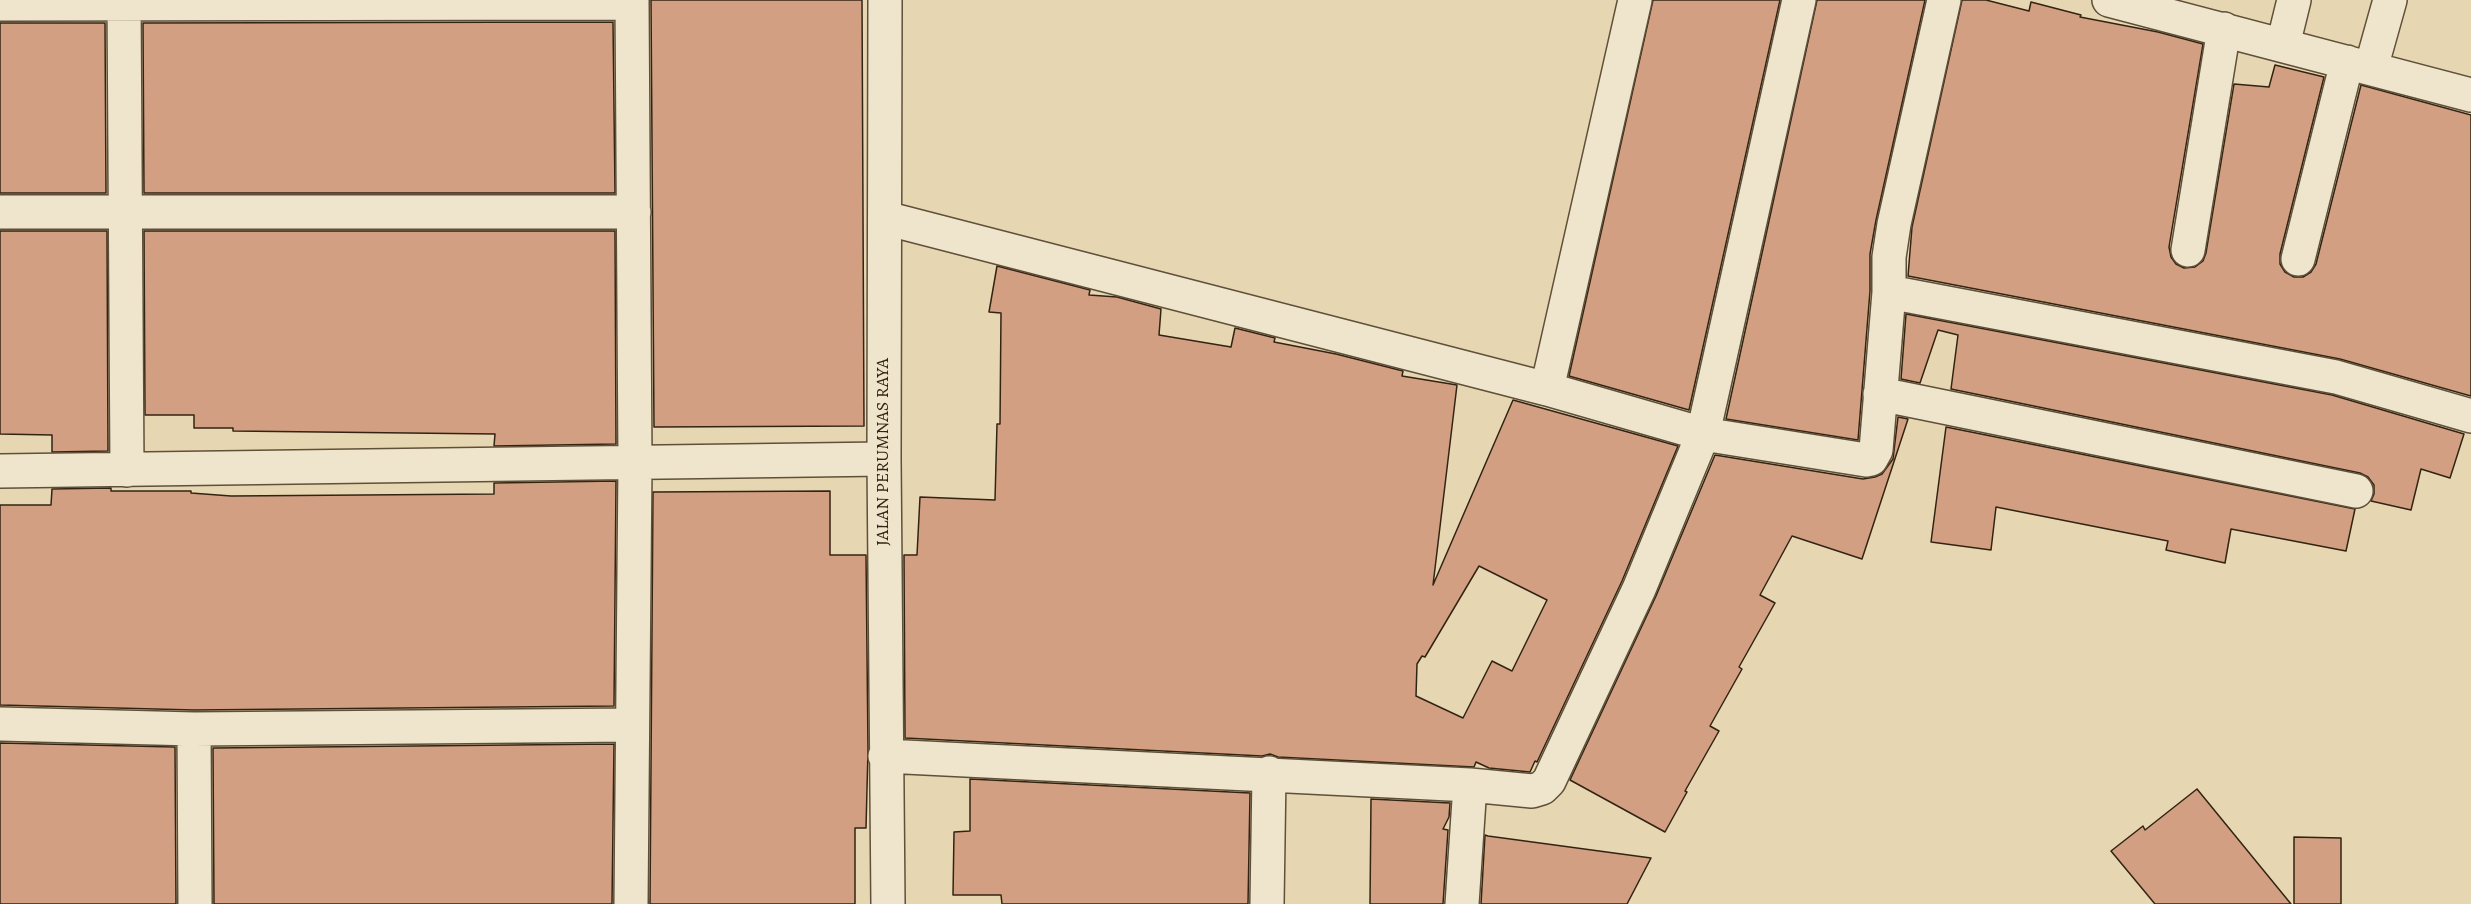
<!DOCTYPE html>
<html>
<head>
<meta charset="utf-8">
<style>
  body { margin:0 }
  canvas { display:block; background:#e6d6b1 }
</style>
</head>
<body>
<canvas width="2471" height="904"></canvas>
<script>
const context = document.querySelector('canvas').getContext('2d');
context.lineJoin = 'round';
function paint(path, color) { context.fillStyle = color; context.fill(path, 'evenodd'); }
const toPath = rows => new Path2D(rows.map(r => 'M' + r).join(''));
function stroke(path, color, width, dash) { context.strokeStyle = color; context.lineWidth = width; context.lineCap = dash ? 'butt' : 'round'; context.setLineDash(dash || []); context.stroke(path); }
function drawText(font, color, halo, rows, align = 'center') {
  context.font = font + ' Alegreya,serif'; context.lineWidth = 6; context.setLineDash([]); context.textBaseline = 'middle'; context.strokeStyle = halo; context.fillStyle = color; for (const [text, x, y, turn = 0] of rows) {
    context.save(); context.translate(x, y); context.rotate((+turn || 0) * Math.PI / 180); context.textAlign = isNaN(turn) ? turn : align; if (halo) context.strokeText(text, 0, 0); context.fillText(text, 0, 0); context.restore();
  }
}
const building = toPath([
  [651,0,862,0,864,426,654,427,651,0],
  [1653,0,1780,0,1689,410,1569,376,1653,0],
  [1817,0,1925,0,1876,220,1870,254,1870,291,1858,440,1726,419,1817,0],
  [1962,0,1986,0,2029,11,2031,2,2081,15,2080,17,2158,32,2203,44,2169,247,2171,257,2176,264,2184,268,2195,267,2203,261,2206,253,2234,84,2269,87,2275,65,2324,77,2280,254,2280,264,2285,272,2294,277,2303,277,2311,272,2316,264,2361,85,2471,115,2471,396,2340,359,1908,276,1912,227,1962,0],
  [613,22,615,193,144,193,143,23,613,22],
  [0,23,105,23,106,193,0,193,0,23],
  [0,231,107,231,108,451,52,452,52,435,0,434,0,231],
  [144,231,615,231,616,444,494,446,495,434,233,431,233,428,194,428,194,415,145,415,144,231],
  [997,266,1090,290,1089,295,1117,297,1161,309,1159,335,1231,347,1235,328,1275,338,1274,342,1336,354,1403,371,1402,376,1457,385,1433,585,1513,400,1678,446,1622,581,1537,762,1535,761,1530,772,1489,768,1476,762,1474,767,1278,757,1270,754,1262,756,905,738,904,555,917,555,920,497,995,500,997,424,1000,424,1001,313,989,312,997,266],
  [1479,566,1547,600,1512,671,1492,661,1463,718,1416,696,1417,664,1422,656,1425,657,1479,566],
  [1906,314,2332,395,2464,434,2450,478,2421,469,2411,510,2371,501,2374,494,2374,485,2368,477,2360,473,1951,389,1958,335,1938,330,1920,383,1901,379,1906,314],
  [1898,417,1908,419,1862,559,1792,536,1760,595,1775,603,1739,667,1742,669,1710,726,1719,731,1685,791,1687,792,1665,832,1570,780,1656,596,1715,455,1863,479,1875,477,1882,474,1893,459,1898,417],
  [1946,427,2355,509,2346,551,2231,529,2225,563,2166,550,2168,541,1996,507,1991,550,1931,542,1946,427],
  [616,481,614,706,194,710,0,705,0,505,51,505,52,489,111,488,111,491,191,491,191,493,231,496,494,494,494,483,616,481],
  [830,491,830,555,866,555,868,750,866,828,855,828,855,904,650,904,653,492,830,491],
  [0,743,175,747,176,904,0,904,0,743],
  [614,744,612,904,214,904,213,748,614,744],
  [970,779,1250,793,1248,904,1002,904,1001,895,953,895,954,832,970,831,970,779],
  [2197,789,2291,904,2155,904,2111,851,2143,826,2145,830,2197,789],
  [1371,799,1450,803,1449,817,1443,829,1448,830,1443,904,1370,904,1371,799],
  [1485,835,1488,836,1651,858,1627,904,1481,904,1485,835],
  [2294,837,2341,838,2341,904,2294,904,2294,837]
]);
paint(building, '#d39f83');
stroke(building, '#322413', 1.5);
const minor = toPath([
  [124,0,127,470],
  [885,0,884,459,888,904],
  [2109,0,2471,95],
  [0,4,632,3],
  [2283,45,2294,0],
  [2371,68,2390,0],
  [0,212,634,212],
  [885,218,1547,389,1703,434,1866,460,1871,459,1876,450,1889,292,1889,257,1894,224,1944,0],
  [2188,250,2224,29],
  [2298,259,2347,62],
  [1889,292,2336,377,2471,416],
  [1547,389,1635,0],
  [1880,394,2356,491],
  [0,471,884,459],
  [0,724,194,729,631,725],
  [194,729,195,904],
  [885,756,1470,785,1462,904],
  [1470,785,1532,791,1542,788,1549,781,1639,589,1703,434,1799,0],
  [631,904,635,463,632,0],
  [1267,904,1269,773]
]);
stroke(minor, '#5f503a', 36);
stroke(minor, '#efe4cc', 33);
drawText('18px', '#322413', '#efe4cc', [
  ["JALAN PERUMNAS RAYA",884,452,-90]
]);
</script>
</body>
</html>
